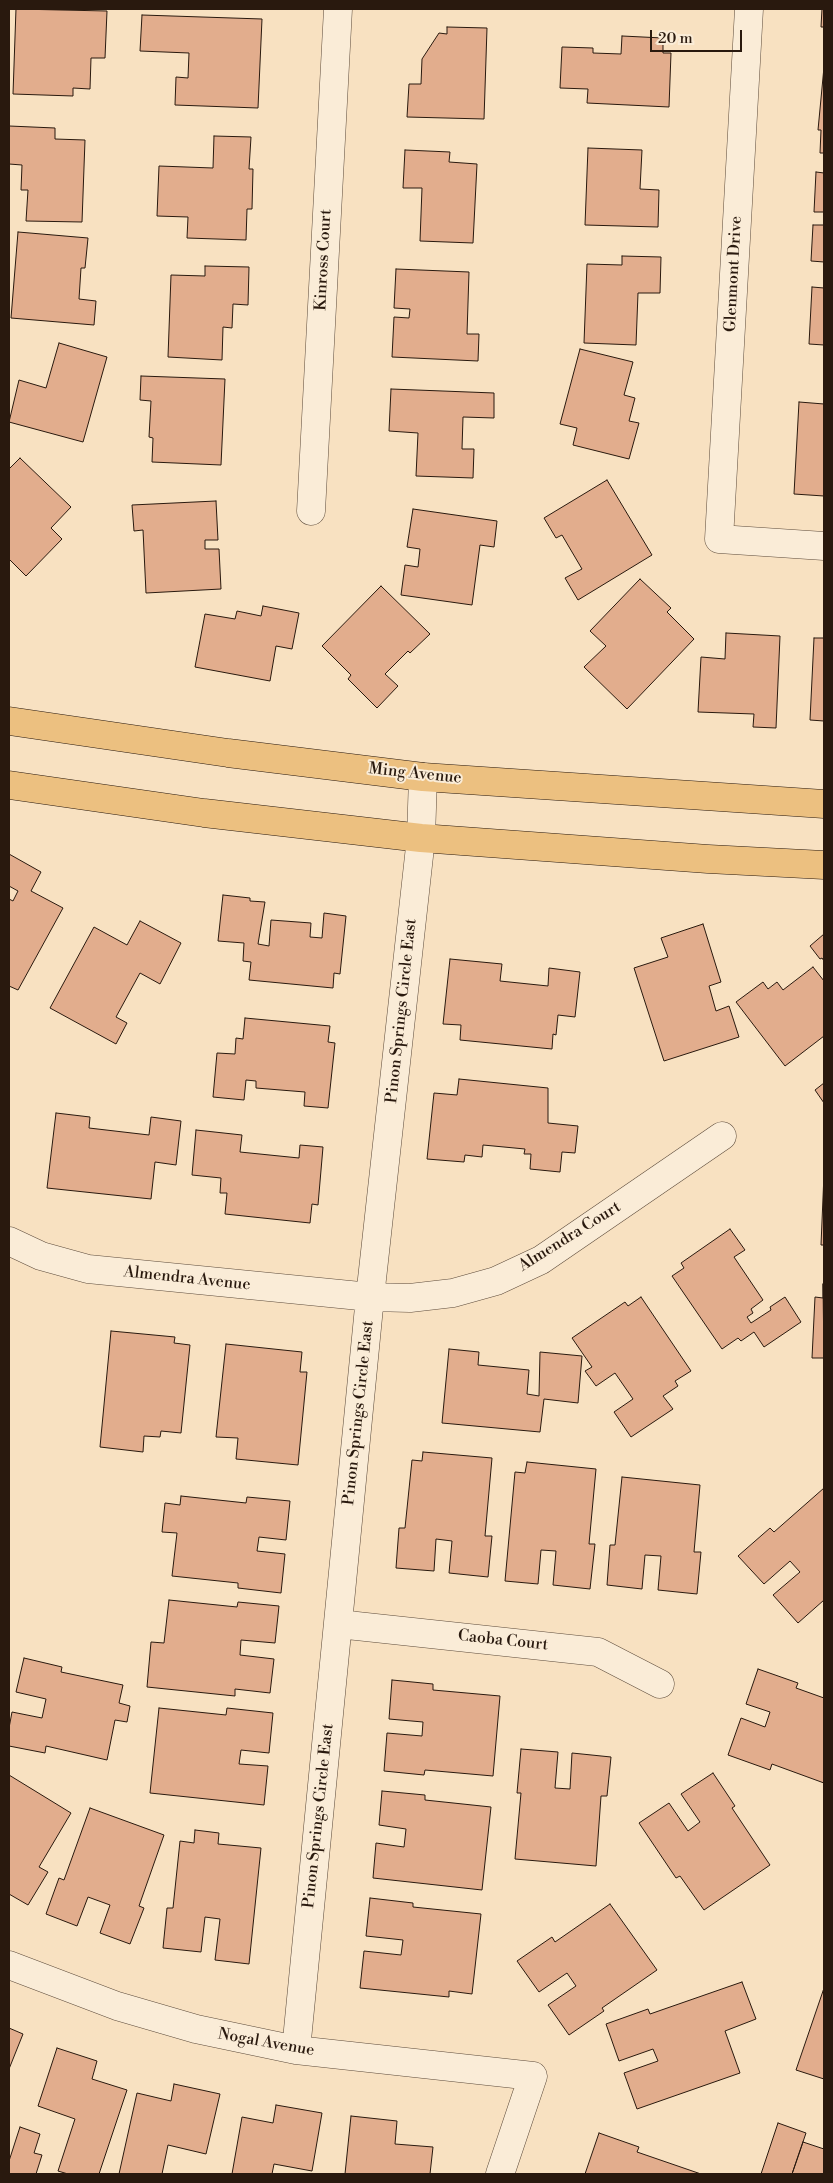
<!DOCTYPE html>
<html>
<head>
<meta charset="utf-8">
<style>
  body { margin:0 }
  #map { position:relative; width:833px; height:2183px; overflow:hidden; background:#f8e1c1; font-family:"Libre Bodoni",serif }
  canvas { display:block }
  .frame { position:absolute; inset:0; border:10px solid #29190e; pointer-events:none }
  .scale { position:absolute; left:650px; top:30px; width:92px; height:22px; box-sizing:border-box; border:2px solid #29190e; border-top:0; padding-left:6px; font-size:15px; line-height:18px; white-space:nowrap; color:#29190e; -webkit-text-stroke:4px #faecd7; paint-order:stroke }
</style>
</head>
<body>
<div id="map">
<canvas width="833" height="2183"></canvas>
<div class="frame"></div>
<div class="scale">20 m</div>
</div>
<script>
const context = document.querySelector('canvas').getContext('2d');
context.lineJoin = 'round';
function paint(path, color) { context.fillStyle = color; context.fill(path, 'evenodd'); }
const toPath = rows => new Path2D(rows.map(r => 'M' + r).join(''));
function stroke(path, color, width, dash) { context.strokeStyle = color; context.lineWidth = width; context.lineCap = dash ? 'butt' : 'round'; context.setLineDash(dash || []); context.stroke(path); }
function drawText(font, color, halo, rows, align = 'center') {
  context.font = font + ' "Libre Bodoni",serif'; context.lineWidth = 4; context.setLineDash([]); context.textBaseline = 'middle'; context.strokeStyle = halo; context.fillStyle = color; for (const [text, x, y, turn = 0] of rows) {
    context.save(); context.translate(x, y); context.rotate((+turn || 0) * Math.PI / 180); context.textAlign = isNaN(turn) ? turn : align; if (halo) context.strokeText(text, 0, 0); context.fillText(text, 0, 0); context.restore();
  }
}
const building = toPath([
  [16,9,107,11,105,58,91,58,90,89,73,88,73,96,13,94,16,9],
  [822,9,824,9,824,27,821,27,822,9],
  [142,15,262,19,258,108,175,105,176,77,188,78,189,53,140,51,142,15],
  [447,27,487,28,484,119,407,117,409,84,421,84,422,59,439,33,447,34,447,27],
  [622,36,663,38,663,53,671,53,669,107,587,103,588,89,560,88,562,47,593,48,593,53,621,54,622,36],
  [824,67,824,153,820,153,821,130,818,130,824,67],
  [9,126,55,128,55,139,85,140,82,222,26,221,28,190,21,190,22,165,9,164,9,126],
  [214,136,251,137,249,169,253,169,252,209,247,209,246,240,187,238,188,217,157,216,159,166,213,168,214,136],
  [588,148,642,150,640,189,659,190,658,227,585,225,588,148],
  [405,150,450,152,449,162,477,164,473,243,420,241,422,188,403,188,405,150],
  [816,172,824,173,824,212,814,212,816,172],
  [813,225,824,225,824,262,811,261,813,225],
  [18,232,88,238,85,268,81,268,79,299,96,301,94,325,11,318,18,232],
  [622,256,661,257,660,293,638,293,636,345,584,343,587,264,622,265,622,256],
  [205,266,249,267,248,305,233,304,232,328,223,327,222,360,168,357,171,275,205,276,205,266],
  [396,269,469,272,467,334,479,334,478,361,392,357,394,317,409,318,410,309,394,308,396,269],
  [812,287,824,288,824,345,809,344,812,287],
  [59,343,107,357,83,442,9,422,19,380,46,388,59,343],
  [580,349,633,362,624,395,635,398,629,421,639,423,629,459,573,445,577,428,560,424,580,349],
  [141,376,225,379,221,465,152,462,153,438,149,437,151,401,140,400,141,376],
  [391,389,494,393,494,418,463,417,462,449,474,449,473,478,416,476,418,433,389,431,391,389],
  [799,402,824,404,824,496,794,494,799,402],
  [20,458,71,507,51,528,62,539,26,576,9,559,9,469,20,458],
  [607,480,652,555,578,600,565,578,582,569,562,535,556,538,544,518,607,480],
  [216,501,218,540,205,540,205,549,219,549,221,589,146,593,143,530,134,531,132,505,216,501],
  [413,509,497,521,494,547,480,545,472,605,401,595,405,565,418,567,420,549,407,547,413,509],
  [640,579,671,608,667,612,694,639,627,709,584,667,606,646,590,631,640,579],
  [381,586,430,634,410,653,408,651,385,674,398,686,377,708,348,679,351,675,322,646,381,586],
  [263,606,299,613,292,649,276,646,270,681,195,667,205,614,235,619,237,611,261,616,263,606],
  [726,633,780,636,776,728,753,727,754,714,698,712,701,657,725,659,726,633],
  [814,638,824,638,824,721,810,720,814,638],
  [9,854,41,872,31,891,63,908,18,990,9,986,9,899,13,901,18,891,9,886,9,854],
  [223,895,250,898,250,901,265,902,258,944,269,946,271,920,311,923,310,937,322,938,324,913,346,916,340,974,334,973,333,988,249,980,251,962,243,961,244,943,218,941,223,895],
  [140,921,181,943,160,984,140,973,116,1017,127,1023,116,1044,50,1008,94,927,127,945,140,921],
  [703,924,721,982,709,986,716,1011,729,1006,739,1037,664,1061,634,968,668,957,661,938,703,924],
  [824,934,824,961,822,958,820,959,810,946,824,934],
  [450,959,502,964,500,981,548,986,549,968,580,972,575,1017,558,1015,556,1035,553,1034,552,1049,460,1040,461,1025,443,1024,450,959],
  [813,967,824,981,824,1036,785,1066,736,1002,763,982,768,989,777,982,783,990,813,967],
  [245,1018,330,1026,328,1042,335,1043,328,1108,304,1106,305,1092,256,1088,256,1081,246,1080,244,1100,213,1097,217,1053,235,1054,236,1038,243,1039,245,1018],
  [459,1079,548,1088,548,1123,578,1126,575,1153,562,1152,560,1172,530,1169,531,1154,524,1154,525,1149,483,1145,482,1157,465,1155,464,1162,427,1159,434,1093,457,1095,459,1079],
  [824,1083,824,1103,815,1090,824,1083],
  [56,1113,90,1117,89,1128,149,1135,151,1117,181,1121,176,1165,155,1162,151,1199,47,1188,56,1113],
  [196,1130,242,1135,240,1152,299,1158,300,1145,323,1147,318,1205,312,1204,310,1223,225,1214,227,1193,220,1193,221,1178,192,1175,196,1130],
  [824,1174,824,1245,821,1245,824,1174],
  [730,1229,745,1250,734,1257,763,1300,751,1309,753,1313,747,1317,751,1323,771,1310,770,1307,785,1297,801,1322,764,1347,754,1332,741,1341,738,1338,722,1349,672,1276,684,1268,681,1263,730,1229],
  [823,1284,824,1358,812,1358,815,1297,823,1298,823,1284],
  [641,1297,691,1371,675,1381,678,1386,663,1396,673,1409,631,1437,614,1412,633,1399,615,1373,596,1386,585,1371,592,1367,572,1338,625,1302,628,1306,641,1297],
  [111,1331,175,1337,174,1343,190,1345,181,1433,161,1431,160,1437,144,1436,143,1452,100,1447,111,1331],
  [226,1344,302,1352,300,1372,307,1372,298,1465,236,1459,238,1438,216,1437,226,1344],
  [449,1349,479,1352,478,1365,529,1370,527,1394,539,1396,540,1352,582,1356,578,1403,544,1399,540,1432,442,1423,449,1349],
  [423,1452,492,1458,485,1536,492,1536,488,1577,449,1573,452,1541,436,1539,434,1571,396,1568,399,1528,405,1528,412,1460,422,1461,423,1452],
  [527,1462,596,1469,589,1544,595,1544,590,1589,553,1585,556,1551,541,1550,538,1584,505,1581,515,1472,525,1473,527,1462],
  [622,1477,700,1485,694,1552,701,1552,697,1594,658,1590,661,1556,645,1555,642,1589,607,1585,610,1545,615,1545,622,1477],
  [824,1488,824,1600,798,1623,773,1595,800,1572,790,1561,764,1584,738,1556,770,1528,774,1532,824,1488],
  [181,1496,246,1503,247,1497,290,1501,286,1540,259,1537,257,1551,285,1554,281,1593,238,1588,238,1583,172,1576,177,1533,162,1532,165,1503,180,1505,181,1496],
  [169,1600,237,1607,238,1602,279,1606,275,1643,241,1640,240,1655,274,1659,270,1693,235,1689,235,1696,147,1687,151,1642,164,1643,169,1600],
  [24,1658,62,1667,61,1672,123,1685,119,1703,130,1706,127,1722,115,1720,107,1760,46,1746,45,1753,9,1746,9,1728,12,1712,42,1718,46,1699,16,1692,24,1658],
  [758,1669,798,1683,796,1688,824,1698,824,1783,772,1764,770,1770,728,1755,741,1718,765,1727,770,1712,746,1704,758,1669],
  [392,1680,433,1684,433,1690,500,1696,493,1776,425,1770,424,1775,384,1771,387,1733,422,1736,423,1722,389,1719,392,1680],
  [159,1708,226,1715,227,1708,273,1713,269,1753,241,1750,239,1764,268,1766,264,1805,150,1793,159,1708],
  [521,1749,558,1752,555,1788,570,1789,572,1753,611,1757,607,1796,601,1796,596,1866,515,1859,521,1793,517,1793,521,1749],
  [713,1773,735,1806,732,1808,770,1865,704,1910,680,1876,676,1878,639,1823,669,1803,688,1831,700,1822,681,1794,713,1773],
  [9,1775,71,1813,39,1867,48,1872,28,1905,9,1894,9,1775],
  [382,1791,425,1795,425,1800,491,1807,482,1890,373,1878,376,1843,404,1847,406,1829,379,1825,382,1791],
  [90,1808,164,1835,139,1906,144,1908,130,1944,100,1933,110,1905,88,1897,77,1926,46,1914,59,1878,64,1880,90,1808],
  [195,1830,219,1833,218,1844,261,1848,249,1964,215,1960,220,1919,205,1917,201,1952,163,1948,167,1908,173,1908,180,1841,194,1843,195,1830],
  [370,1898,413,1903,413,1907,481,1914,472,1994,449,1991,449,1997,360,1988,364,1951,401,1955,403,1940,366,1936,370,1898],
  [610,1904,657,1970,602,2008,604,2011,569,2035,548,2005,576,1986,567,1973,539,1992,517,1961,552,1937,555,1942,610,1904],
  [742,1982,756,2019,725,2031,740,2073,637,2109,624,2073,658,2061,653,2049,619,2061,606,2024,648,2009,650,2014,742,1982],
  [823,1991,824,1992,824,2079,796,2070,823,1991],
  [9,2028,23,2034,9,2069,9,2028],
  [57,2048,97,2061,92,2079,127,2090,99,2174,68,2174,58,2171,75,2119,38,2106,57,2048],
  [174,2084,220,2094,206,2154,168,2145,162,2174,119,2174,137,2093,171,2101,174,2084],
  [276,2105,322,2113,312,2171,274,2164,272,2174,232,2174,242,2117,273,2123,276,2105],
  [351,2116,397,2121,395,2144,433,2147,430,2174,345,2174,351,2116],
  [778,2123,806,2133,792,2174,761,2174,778,2123],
  [20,2127,40,2134,34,2153,42,2155,36,2174,9,2174,9,2161,20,2127],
  [599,2133,639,2147,637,2152,701,2174,585,2174,599,2133],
  [803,2142,824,2149,824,2174,792,2174,803,2142]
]);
paint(building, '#e2ad8d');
stroke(building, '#29190e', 1);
const minor = toPath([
  [749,9,719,539,824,546],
  [311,511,338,9],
  [9,1241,41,1256,88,1269,370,1297,410,1298,453,1293,496,1281,541,1260,722,1136],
  [338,1624,598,1652,660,1684],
  [9,1965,117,2006,196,2029,296,2050,533,2076,500,2174],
  [296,2050,370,1297,421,838,423,777]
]);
const major = toPath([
  [9,721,228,753,423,777,824,804],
  [9,785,204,813,421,838,708,859,824,865]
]);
stroke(minor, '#5d4b3b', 29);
stroke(major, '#29190e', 29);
stroke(minor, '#faecd7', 28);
stroke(major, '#ecc080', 28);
drawText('16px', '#29190e', '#faecd7', [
  ["Kinross Court",324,260,-87],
  ["Glenmont Drive",734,274,-87],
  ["Ming Avenue",415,774,6],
  ["Pinon Springs Circle East",402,1011,-84],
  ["Almendra Court",570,1237,-32],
  ["Almendra Avenue",187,1279,6],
  ["Pinon Springs Circle East",359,1413,-84],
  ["Caoba Court",503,1641,6],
  ["Pinon Springs Circle East",319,1816,-84],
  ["Nogal Avenue",266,2043,10]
]);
</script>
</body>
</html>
